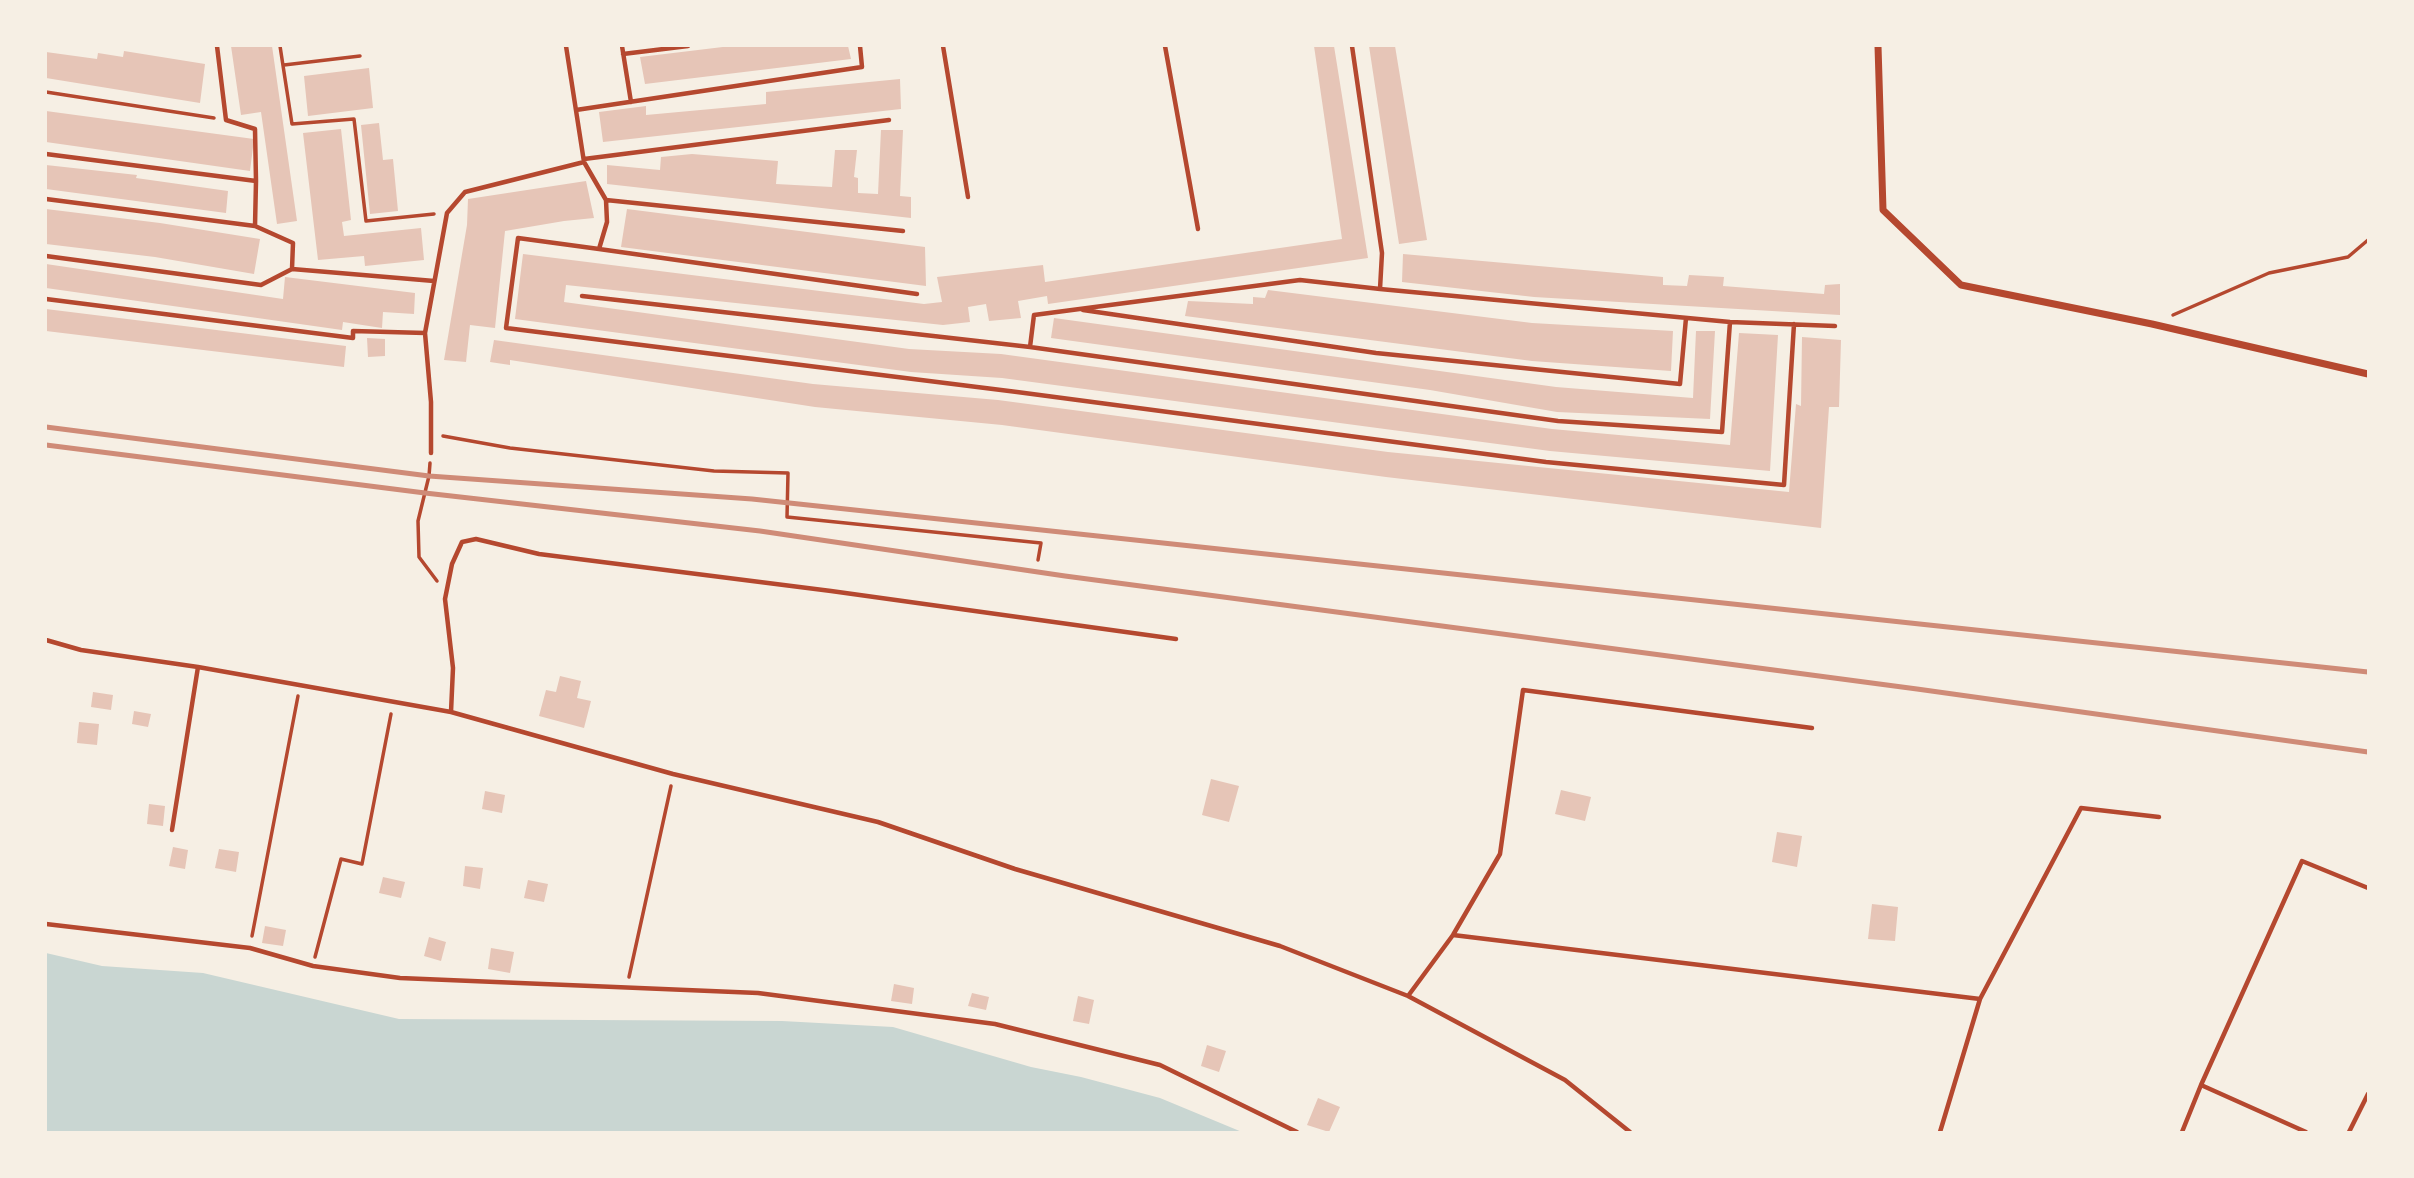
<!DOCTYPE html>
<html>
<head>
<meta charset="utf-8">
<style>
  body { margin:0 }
  #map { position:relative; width:2414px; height:1178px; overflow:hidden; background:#f6efe4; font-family:"PT Serif",serif }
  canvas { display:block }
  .frame { position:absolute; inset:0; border:47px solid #f6efe4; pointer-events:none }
</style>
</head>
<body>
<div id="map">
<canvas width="2414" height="1178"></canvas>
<div class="frame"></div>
</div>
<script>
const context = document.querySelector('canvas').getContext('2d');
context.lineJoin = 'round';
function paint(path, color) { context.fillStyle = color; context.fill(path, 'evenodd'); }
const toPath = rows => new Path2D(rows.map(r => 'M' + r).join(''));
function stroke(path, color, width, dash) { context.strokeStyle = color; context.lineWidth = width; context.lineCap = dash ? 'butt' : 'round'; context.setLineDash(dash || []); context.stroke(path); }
paint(toPath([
  [46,953,102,966,203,973,399,1019,782,1021,893,1027,1031,1067,1081,1077,1160,1098,1242,1132,46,1132]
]), '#c9d6d2');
paint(toPath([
  [231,46,272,46,297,221,277,224,261,112,241,115],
  [731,46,848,46,851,59,645,84,640,57],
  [1314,46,1334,46,1368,258,1048,304,1047,296,1018,301,1021,318,989,321,986,304,968,307,970,322,943,325,566,285,564,302,909,349,1001,354,1552,429,1730,445,1739,333,1778,335,1770,471,1550,451,1002,378,911,372,515,319,523,254,924,304,942,302,937,277,1043,265,1045,282,1342,239],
  [1369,46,1395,46,1427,240,1399,244],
  [124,51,205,64,200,103,46,78,46,52,97,59,98,53,123,57],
  [369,68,373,108,308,116,304,76],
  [900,79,901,109,603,142,599,112,646,106,646,115,766,104,766,92],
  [46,111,254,139,250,171,46,142],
  [379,123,383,160,393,159,398,211,370,214,361,125],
  [341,129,351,220,342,222,344,236,421,228,424,260,365,266,364,256,318,260,303,133],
  [881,130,903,130,900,196,911,197,911,218,607,184,607,165,660,170,661,157,692,154,778,161,776,184,832,187,835,150,857,150,854,177,858,178,858,193,878,194],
  [46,165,137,175,136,178,228,191,226,213,46,189],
  [586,181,594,218,564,221,505,231,495,328,470,325,466,362,444,360,467,225,468,199],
  [46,209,160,223,260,239,254,274,155,257,46,244],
  [627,209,925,247,926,286,621,247],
  [1403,254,1663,277,1663,285,1687,286,1689,275,1724,277,1723,286,1824,294,1825,285,1840,284,1840,315,1534,297,1402,282],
  [46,264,283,299,285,277,415,293,414,314,383,312,382,328,343,322,342,330,46,288],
  [1268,290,1532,323,1673,331,1671,371,1532,361,1185,316,1188,301,1253,304,1253,297,1265,298],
  [46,309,346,346,344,367,46,331],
  [1054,318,1556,387,1693,398,1696,331,1715,331,1710,419,1557,412,1430,390,1051,338],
  [1802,337,1841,340,1839,407,1829,407,1821,528,1386,477,1002,425,815,407,510,360,510,365,490,362,494,340,813,384,998,400,1388,452,1789,492,1796,404,1801,406],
  [367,338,385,339,385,356,368,357],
  [560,676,581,681,577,698,591,701,584,728,539,716,546,690,556,692],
  [93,692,113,695,111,710,91,707],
  [134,711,151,714,148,727,132,724],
  [79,722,99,724,97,745,77,743],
  [1211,779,1239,786,1229,822,1202,815],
  [1561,790,1591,797,1585,821,1555,814],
  [485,791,505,795,502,813,482,809],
  [149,804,165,806,163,826,147,824],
  [1777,832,1802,836,1797,867,1772,862],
  [173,847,188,850,185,869,169,866],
  [219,849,239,852,236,872,215,868],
  [465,866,483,868,480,889,463,886],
  [383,877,405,882,401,898,379,893],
  [528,880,548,884,544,902,524,898],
  [1872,904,1898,907,1895,941,1868,939],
  [265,926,286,930,283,946,262,943],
  [429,937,446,942,441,961,424,956],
  [491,948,514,952,510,973,488,969],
  [894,984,914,988,912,1004,891,1001],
  [972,993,989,997,986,1010,968,1006],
  [1078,996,1094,1000,1089,1024,1073,1021],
  [1207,1045,1226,1051,1219,1072,1201,1066],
  [1318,1098,1340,1107,1329,1132,1307,1125]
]), '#e6c5b7');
stroke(toPath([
  [280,46,292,124,354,119,366,221,434,214],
  [284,65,360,56],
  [46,92,214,118],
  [2173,315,2269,273,2348,257,2368,240],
  [443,436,510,448,714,471,788,473,787,517,1041,543,1038,560],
  [430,463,429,476,418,521,419,557,437,581],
  [252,936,298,696],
  [315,957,341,859,362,864,391,714],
  [629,977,671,786]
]), '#b5482f', 3.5);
stroke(toPath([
  [217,46,226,120,255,129,256,181],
  [622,46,631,102],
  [943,46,968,197],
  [1165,46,1198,229],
  [1352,46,1382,253,1380,289,1300,280,1034,315,1030,347,1558,421,1722,432,1730,322],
  [623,54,688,46],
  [576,110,862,67,860,46],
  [46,154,256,181,255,226,293,243,292,269,434,281],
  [584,159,889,120],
  [584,162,606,200],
  [46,199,255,226],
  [903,231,606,200,607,222,599,249,518,238,506,328,1017,392,1546,462,1784,485,1794,324],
  [599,249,917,294],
  [46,256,261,285,292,269],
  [1380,289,1730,322,1835,326],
  [582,296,1030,347],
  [46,299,353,338,353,331,425,333],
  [1083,310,1376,353,1680,384,1686,318],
  [431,453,431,402,425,333,447,213,465,192,584,162,566,46],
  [46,640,81,650,198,667,451,712,673,774,878,822,1015,869,1280,946,1408,996,1565,1080,1630,1132],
  [451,712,453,668,445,599,452,564,462,542,476,539,539,554,831,591,1176,639],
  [172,830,198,667],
  [46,924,250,948,313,966,400,978,758,993,995,1024,1160,1065,1297,1132],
  [1453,935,1980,999,1940,1132],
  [1408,996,1453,935,1500,854,1523,690,1812,728],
  [1980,999,2081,808,2159,817],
  [2201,1085,2302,861,2368,888],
  [2182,1132,2201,1085,2306,1132],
  [2349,1132,2368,1094]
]), '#b5482f', 4.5);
stroke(toPath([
  [1878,46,1883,210,1961,285,2152,324,2368,374]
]), '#b5482f', 7);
stroke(toPath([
  [46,427,429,476,752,499,2368,672],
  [46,445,425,493,760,531,1065,576,1917,689,2368,752]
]), '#cf8b77', 5);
</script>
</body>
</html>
